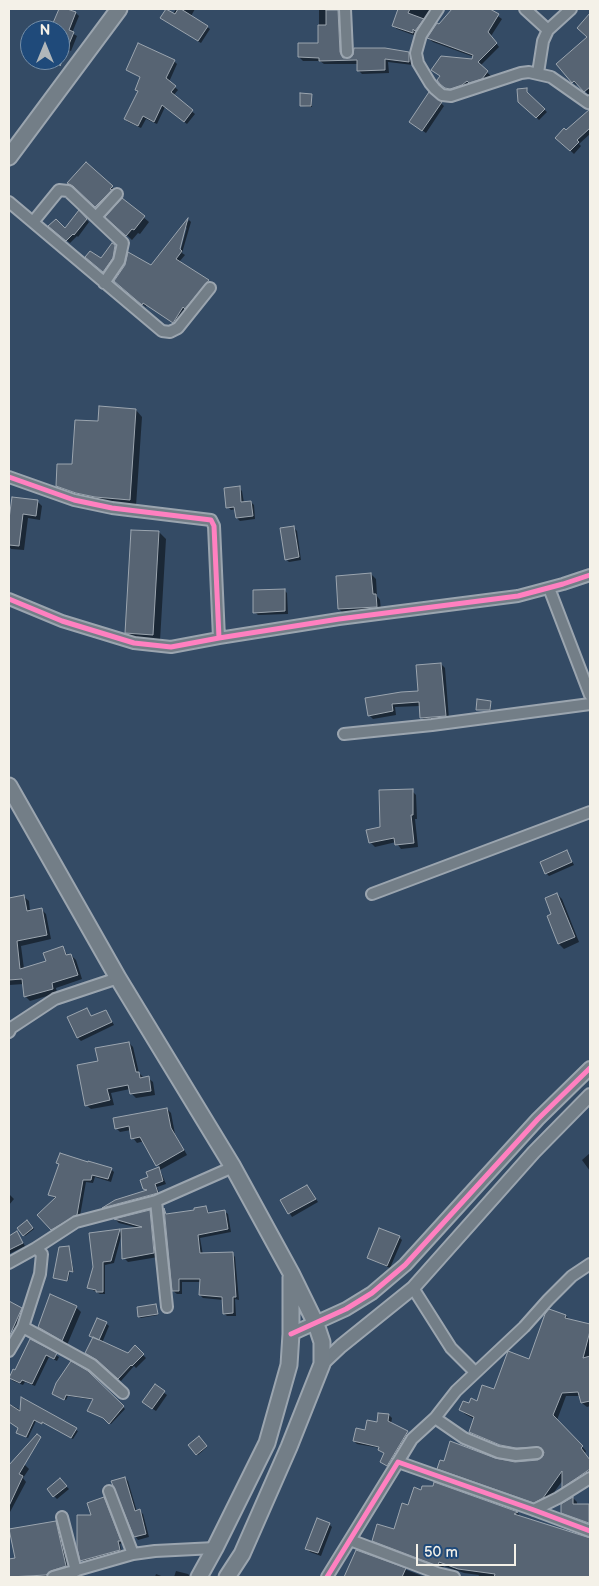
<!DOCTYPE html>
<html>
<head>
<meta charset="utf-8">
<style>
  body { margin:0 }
  #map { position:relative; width:599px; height:1586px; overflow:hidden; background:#344b65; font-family:"Balsamiq Sans",sans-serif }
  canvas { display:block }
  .frame { position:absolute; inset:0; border:10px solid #f4f1e8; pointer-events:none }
  .north { position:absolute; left:20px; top:20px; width:50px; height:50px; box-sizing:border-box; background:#1f4a7a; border:1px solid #748da6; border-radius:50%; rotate:0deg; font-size:14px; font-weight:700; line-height:20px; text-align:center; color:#f4f1e8 }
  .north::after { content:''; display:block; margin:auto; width:18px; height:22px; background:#b1b7ba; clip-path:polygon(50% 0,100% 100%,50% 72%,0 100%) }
  .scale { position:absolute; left:416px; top:1544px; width:100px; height:22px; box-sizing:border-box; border:2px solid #f4f1e8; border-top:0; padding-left:6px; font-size:15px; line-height:18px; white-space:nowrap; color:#f4f1e8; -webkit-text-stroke:4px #1f4a7a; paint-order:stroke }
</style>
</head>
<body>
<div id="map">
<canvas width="599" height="1586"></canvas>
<div class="frame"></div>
<div class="north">N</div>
<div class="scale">50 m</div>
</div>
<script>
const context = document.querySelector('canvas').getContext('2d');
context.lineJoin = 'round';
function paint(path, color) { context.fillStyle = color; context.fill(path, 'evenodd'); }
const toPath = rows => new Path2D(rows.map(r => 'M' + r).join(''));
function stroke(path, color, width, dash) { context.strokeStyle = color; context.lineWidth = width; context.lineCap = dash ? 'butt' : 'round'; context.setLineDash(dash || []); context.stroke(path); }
paint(toPath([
  [60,9,76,13,79,16,72,33,77,36,71,51,60,47,60,30,52,30],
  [176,9,195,9,191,16,210,29,201,43,161,18,173,14],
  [306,9,335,9,335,11,341,15,345,60,409,53,413,57,413,65,388,62,389,73,362,74,358,70,358,64,324,64,320,61,303,61,299,57,319,44,319,10],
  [400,9,436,9,419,34,417,31,416,36,397,29,393,26],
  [453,9,488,9,502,19,491,36,499,47,480,66,491,76,485,82,474,86,472,84,466,88,450,92,445,88,473,61,474,57,433,42,429,39],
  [590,15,590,96,578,84,576,85,557,64,588,37,579,28],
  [174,61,177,64,169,82,178,90,173,96,195,114,187,124,165,107,157,124,146,119,141,128,128,122,125,119,139,92,136,90,141,78,128,70],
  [526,89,529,95,547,112,539,120,520,101],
  [311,95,312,107,302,106,301,105],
  [441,103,444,106,426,133,410,122],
  [590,110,590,134,579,144,581,146,574,154,557,138],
  [86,164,117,192,101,211,79,191,68,183],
  [123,200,149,222,140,234,138,233,132,240,107,217],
  [79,212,89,222,78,237,77,236,70,243,53,229,65,229],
  [189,220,191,222,182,253,185,255,179,262,211,284,188,311,186,309,177,325,147,305,146,307,118,284,151,267],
  [187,227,179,256,177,255,183,231],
  [115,246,117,249,115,261,106,274,89,260,101,260],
  [136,410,142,417,136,506,103,503,64,492,57,486,73,465],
  [239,488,242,491,244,503,251,502,254,505,255,519,240,521,237,518,236,509,231,510,228,507],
  [13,498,37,501,42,506,40,520,28,518,24,550,11,549,9,546,9,528],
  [294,528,297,531,301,560,289,562,286,559],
  [133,531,159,532,166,539,160,641,133,639,127,632],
  [371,574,376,579,377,596,380,600,381,611,344,614,339,609],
  [284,590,287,593,288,614,258,615,255,612],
  [441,664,445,668,449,719,426,721,421,717,420,706,395,707,396,715,373,719,369,715,366,700,419,692],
  [491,702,491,711,477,709],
  [412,791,416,795,417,819,415,819,418,847,401,849,396,842,375,847,371,843,381,828],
  [567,852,574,865,549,876,546,873],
  [557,894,562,899,579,942,564,949,559,944,548,916,553,915],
  [24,897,29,901,30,912,41,909,46,914,51,939,21,946,24,969,48,962,63,948,68,956,71,955,76,960,82,979,56,988,57,993,30,1001,26,997,24,984,9,985,9,933,10,932,9,916,10,916,9,899],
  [86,1009,92,1017,106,1011,114,1025,81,1041,78,1038],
  [129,1043,133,1047,139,1073,143,1077,148,1078,153,1082,155,1095,136,1098,131,1093,130,1089,111,1093,114,1105,91,1109,86,1105],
  [167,1109,171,1113,175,1134,187,1155,160,1170,166,1184,157,1187,160,1196,106,1210,104,1208,116,1201,147,1191,144,1188,150,1178,148,1172,160,1168,144,1141,137,1143,133,1138,131,1130,120,1132,116,1128],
  [590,1153,590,1171,582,1160],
  [90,1163,111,1169,114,1172,111,1182,95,1177,93,1183,86,1182,80,1216,55,1232,39,1215,56,1199,50,1195],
  [307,1186,318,1202,292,1217,282,1201],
  [9,1194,14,1199,9,1205],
  [206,1207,210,1214,224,1211,228,1214,231,1232,200,1238,203,1255,232,1253,235,1257,239,1300,235,1299,236,1316,227,1316,224,1313,223,1300,203,1298,200,1295,201,1282,182,1282,182,1294,177,1294,173,1291,165,1211,167,1215,196,1211],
  [150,1211,154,1215,158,1257,128,1262,124,1258,139,1228,119,1223,116,1220],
  [27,1221,34,1229,25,1236,18,1228],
  [119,1230,122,1233,114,1263,105,1265,105,1294,100,1294,89,1288],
  [17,1233,25,1246,9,1254,9,1237],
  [399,1237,402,1240,390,1268,372,1260,369,1257],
  [69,1247,74,1272,70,1272,68,1281,56,1279,55,1278],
  [9,1303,24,1311,15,1331,10,1328,9,1330],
  [156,1306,158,1315,141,1318,139,1317],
  [76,1307,81,1312,67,1345,44,1332,39,1327],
  [550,1311,566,1316,570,1320,590,1326,590,1406,587,1407,582,1403,581,1396,566,1396,557,1420,586,1451,585,1453,590,1460,590,1476,567,1491,563,1487,563,1480,547,1502,539,1506,443,1473,439,1468,495,1460,515,1463,538,1461,545,1456,544,1450,521,1452,505,1449,474,1436,470,1432,474,1419,465,1414,461,1410,477,1402,495,1391,530,1361],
  [106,1323,109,1326,102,1343,128,1355,135,1347,146,1358,136,1368,134,1366,121,1381,101,1362,87,1353,93,1338,90,1335],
  [30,1340,59,1357,57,1361,49,1357,35,1386,25,1382,23,1385,13,1381,10,1378,16,1371],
  [87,1372,125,1409,111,1424,106,1420,91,1412,94,1400,68,1396,66,1400,55,1395],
  [155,1386,167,1395,156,1411,147,1405],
  [9,1404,21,1410,78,1431,73,1439,44,1423,43,1424,36,1421,28,1438,19,1434,19,1428,9,1421],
  [380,1414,389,1415,392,1418,391,1424,410,1435,391,1468,381,1462,385,1454,379,1450,380,1448,357,1444,354,1441,378,1424],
  [199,1437,207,1447,198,1455,190,1445],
  [9,1463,25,1465,29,1469,23,1478,26,1482,10,1512,9,1510],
  [125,1478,128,1481,137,1512,140,1511,143,1514,149,1537,138,1540,135,1536],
  [60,1480,69,1489,57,1499,54,1496],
  [435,1484,518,1513,520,1517,590,1538,590,1577,478,1577,479,1575,464,1573,444,1566,442,1569,377,1545,373,1540,395,1531,409,1507,422,1491,434,1487],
  [573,1498,577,1502,577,1505,590,1506,590,1526,567,1517,562,1512,563,1505],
  [104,1499,106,1501,122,1543,120,1544,122,1553,84,1563,82,1560,93,1517],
  [55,1522,60,1527,70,1571,53,1577,9,1577,9,1560,16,1559],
  [329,1524,332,1527,321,1556,310,1552,307,1548],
  [357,1551,425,1577,348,1577,346,1575],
  [176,1571,188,1574,191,1577,174,1577],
  [156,1574,164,1577,155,1577]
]), '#0007');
const building = toPath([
  [59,9,67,9,76,12,69,30,74,32,60,66,60,30,50,30,59,9],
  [166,9,175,14,178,9,181,9,208,26,198,41,160,18,166,9],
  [398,9,410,9,408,13,424,19,415,31,413,29,413,33,392,26,398,9],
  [452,9,490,9,499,14,488,32,497,43,478,62,488,71,482,79,469,83,467,81,462,85,450,89,445,88,440,84,437,80,440,76,431,70,441,56,472,59,473,55,427,38,437,23,439,24,452,9],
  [326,10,338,10,340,52,343,58,351,57,353,55,354,48,385,48,409,52,409,62,385,59,385,70,357,71,357,60,319,61,319,58,298,57,298,43,318,43,318,25,326,25,326,10],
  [590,13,590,87,584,92,574,81,572,83,556,64,587,37,577,28,590,13],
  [138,43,175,60,166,78,176,86,171,92,193,110,184,122,162,105,154,122,143,116,138,126,124,119,138,91,135,90,140,77,126,70,138,43],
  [527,88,527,92,545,109,536,118,518,102,517,89,527,88],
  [429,92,442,102,422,131,409,122,429,92],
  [300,93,312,94,311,106,300,106,300,93],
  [590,109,590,128,577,140,579,142,570,151,555,138,564,128,566,130,590,109],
  [86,162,113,186,110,189,112,190,95,207,73,186,67,183,86,162],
  [122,198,145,216,134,230,132,229,126,236,105,217,122,198],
  [79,210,87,219,74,235,73,234,66,241,48,226,56,219,65,228,79,210],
  [188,218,180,249,182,251,176,259,209,280,185,309,183,307,173,323,143,303,142,305,114,281,125,265,128,252,151,265,188,218],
  [112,243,115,245,113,258,103,272,85,257,90,251,101,258,112,243],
  [99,406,136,409,130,500,95,497,76,493,56,486,57,464,72,464,75,420,98,421,99,406],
  [240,486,241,502,251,501,253,516,236,518,234,507,226,508,224,488,240,486],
  [12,497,38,500,36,516,23,514,19,546,9,545,9,519,12,497],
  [294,526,299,557,285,560,280,528,294,526],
  [131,530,159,531,153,635,125,633,131,530],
  [371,573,373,594,376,594,377,607,338,609,336,576,371,573],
  [285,589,285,611,253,613,253,590,285,589],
  [441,663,446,716,420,718,419,702,392,704,393,711,368,716,365,698,401,692,418,691,416,665,441,663],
  [477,699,491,701,490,710,476,710,477,699],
  [413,789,413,815,411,815,414,843,395,845,394,838,369,843,366,830,380,827,379,790,413,789],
  [567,850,572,862,545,874,540,862,567,850],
  [557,893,575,937,558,944,547,916,551,914,545,898,557,893],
  [24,895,27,911,42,908,47,935,17,941,20,969,46,961,43,953,63,946,66,955,71,954,78,975,52,983,53,989,24,997,22,979,9,980,9,898,24,895],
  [87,1008,91,1016,106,1010,112,1022,77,1038,67,1017,87,1008],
  [129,1042,136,1072,139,1072,140,1078,149,1076,151,1091,130,1094,128,1085,107,1089,110,1100,85,1106,77,1065,98,1061,95,1048,129,1042],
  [167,1108,171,1128,184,1150,156,1166,140,1137,131,1139,129,1126,115,1129,113,1118,167,1108],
  [60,1153,88,1162,88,1161,112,1168,108,1179,92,1175,91,1180,83,1180,77,1215,51,1230,37,1215,56,1197,48,1195,59,1164,56,1163,60,1153],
  [159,1167,163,1181,155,1184,158,1193,102,1208,115,1200,147,1190,143,1189,140,1180,148,1177,146,1172,159,1167],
  [307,1185,316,1199,288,1214,280,1200,307,1185],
  [206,1206,208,1213,225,1210,228,1229,198,1235,200,1253,233,1252,236,1297,233,1297,233,1313,223,1314,222,1297,199,1295,200,1279,179,1279,179,1291,172,1291,164,1208,166,1214,194,1210,194,1208,206,1206],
  [150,1210,154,1253,122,1259,121,1229,142,1227,114,1219,150,1210],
  [27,1220,33,1228,23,1236,17,1228,27,1220],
  [379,1228,400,1236,387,1266,367,1258,379,1228],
  [120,1229,111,1261,103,1262,103,1292,96,1292,96,1290,87,1288,93,1267,89,1233,120,1229],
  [17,1231,23,1243,9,1250,9,1236,17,1231],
  [69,1246,73,1272,69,1271,67,1281,53,1278,59,1247,69,1246],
  [50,1294,77,1306,62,1341,38,1327,50,1294],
  [9,1301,22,1308,9,1337,9,1301],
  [156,1304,158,1314,138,1317,137,1307,156,1304],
  [549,1309,566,1315,565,1318,590,1324,590,1331,583,1358,590,1356,590,1401,581,1403,578,1392,562,1393,553,1415,583,1446,581,1448,590,1460,590,1469,562,1488,562,1471,543,1498,534,1503,437,1469,440,1460,444,1461,450,1441,495,1458,515,1462,538,1460,543,1456,544,1452,539,1447,516,1448,500,1445,469,1432,474,1417,459,1410,463,1401,469,1403,471,1398,477,1401,482,1385,494,1389,508,1351,529,1359,545,1314,549,1309],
  [97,1318,107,1322,99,1340,89,1336,97,1318],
  [93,1337,128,1353,135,1345,144,1354,132,1366,131,1365,118,1379,97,1360,85,1353,93,1337],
  [30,1339,57,1353,54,1359,46,1355,32,1384,22,1380,20,1383,9,1378,13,1369,15,1370,30,1339],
  [71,1361,88,1371,124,1406,109,1424,103,1418,87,1411,93,1399,66,1395,64,1400,52,1394,56,1383,71,1361],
  [155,1384,165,1391,152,1409,142,1402,155,1384],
  [21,1397,77,1428,71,1438,42,1422,42,1424,34,1420,26,1437,16,1433,18,1428,9,1422,9,1404,20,1411,21,1397],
  [378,1413,389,1414,388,1421,408,1431,387,1466,380,1462,384,1453,378,1450,379,1447,353,1441,356,1428,365,1430,367,1420,377,1422,378,1413],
  [37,1434,41,1437,19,1474,23,1476,9,1506,9,1465,37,1434],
  [199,1436,207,1446,196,1455,188,1445,199,1436],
  [125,1477,135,1511,140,1509,146,1534,134,1537,111,1481,125,1477],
  [60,1478,67,1486,53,1497,47,1489,60,1478],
  [434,1482,518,1512,514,1514,590,1538,590,1577,494,1577,495,1574,458,1569,439,1562,438,1566,372,1541,377,1524,394,1529,402,1503,408,1505,414,1487,421,1490,422,1486,433,1486,434,1482],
  [104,1497,121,1541,118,1541,120,1550,80,1561,77,1548,77,1515,91,1515,87,1503,104,1497],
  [573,1497,573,1504,589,1504,589,1523,561,1513,561,1504,573,1497],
  [317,1518,330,1523,318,1553,305,1549,317,1518],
  [56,1521,66,1566,51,1571,46,1575,9,1577,9,1559,15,1558,9,1529,56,1521],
  [356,1550,406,1568,402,1577,344,1577,356,1550]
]);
paint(building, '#576473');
stroke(building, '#9ba5af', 1);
const minor = toPath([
  [345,9,347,52],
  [438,9,421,35,416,53,418,63,430,83,435,89,442,95,451,96,521,73,529,72,551,77,588,103,590,101],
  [525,9,548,30],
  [538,73,543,41,548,30,571,9],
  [9,202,162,331,170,332,178,328,210,288],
  [96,217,117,194],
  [33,222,59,190,68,191,123,243,119,261,104,283],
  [9,477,74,500,112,508,211,520,214,526,219,638],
  [549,588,590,695],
  [9,599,62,621,134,643,171,647,219,638,339,619,518,596,563,584,590,575],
  [344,734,432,725,590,704],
  [372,894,590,812],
  [9,1032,11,1028,55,999,118,978],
  [156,1201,167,1307],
  [36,1248,76,1222,156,1201,233,1167],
  [9,1263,36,1248,42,1254,40,1274,23,1327,9,1351],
  [413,1288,451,1348,475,1372],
  [23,1327,92,1365,123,1393],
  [435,1418,464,1438,498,1452,516,1455,537,1453],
  [398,1462,412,1439,435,1418,456,1391,524,1327,548,1300,572,1276,590,1264],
  [109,1491,133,1554],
  [534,1510,558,1498,590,1478],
  [62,1517,76,1571],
  [350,1540,437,1573,454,1577],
  [53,1577,133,1554,155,1551,215,1548],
  [327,1577,398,1462,534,1510,590,1531]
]);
const tertiary = toPath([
  [291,1334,346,1309,372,1293,405,1265,538,1119,590,1068],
  [322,1364,341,1346,413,1288,534,1152,590,1095]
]);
const secondary = toPath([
  [9,157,119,9],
  [9,786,118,978,233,1167,291,1273,316,1324,322,1342,322,1364,289,1447,242,1554,227,1577],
  [199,1577,215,1548,267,1443,289,1365,291,1334,291,1277]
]);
stroke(minor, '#9ba5af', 14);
stroke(tertiary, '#9ba5af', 16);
stroke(secondary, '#9ba5af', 19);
stroke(minor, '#737e87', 10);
stroke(tertiary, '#737e87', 12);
stroke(secondary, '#737e87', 15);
stroke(toPath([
  [9,477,74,500,112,508,211,520,214,526,219,638],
  [9,599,62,621,134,643,171,647,219,638,339,619,518,596,563,584,590,575],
  [291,1334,346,1309,372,1293,405,1265,538,1119,590,1068],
  [327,1577,398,1462,534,1510,590,1531]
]), '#ff80c0', 5);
</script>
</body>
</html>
